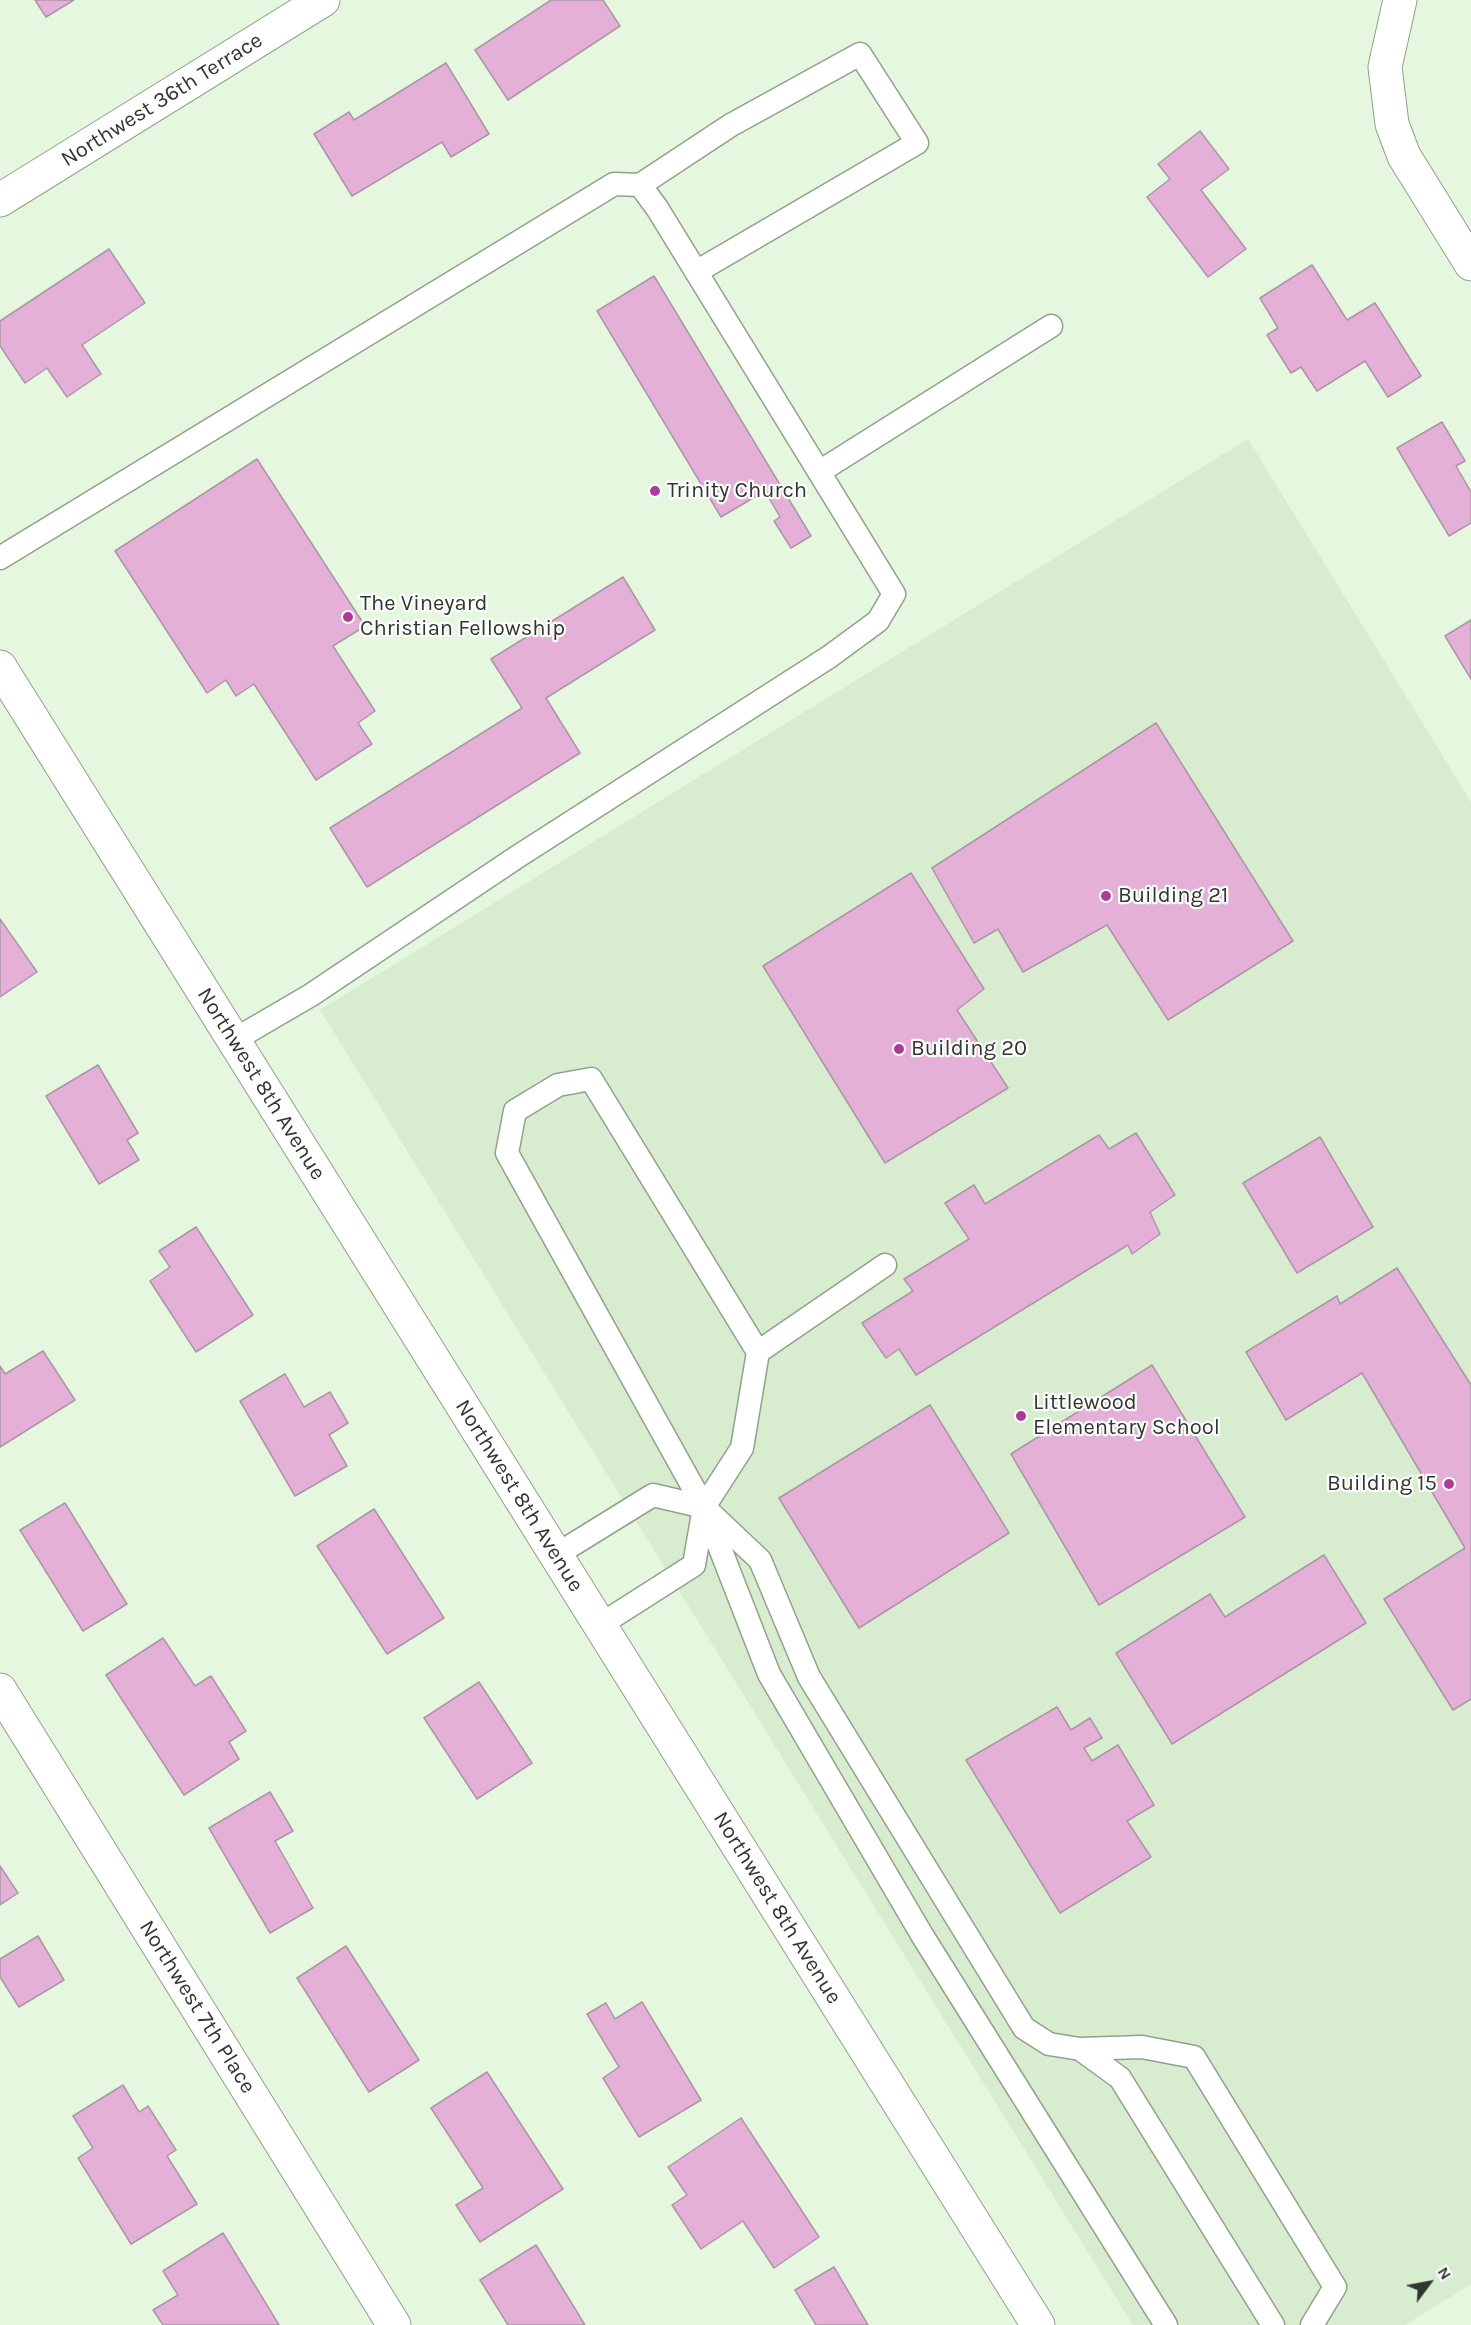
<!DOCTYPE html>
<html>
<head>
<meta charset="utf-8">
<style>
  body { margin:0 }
  #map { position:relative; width:1471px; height:2325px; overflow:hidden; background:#e6f7e0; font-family:Karla,sans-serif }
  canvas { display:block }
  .north { position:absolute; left:1399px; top:2253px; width:60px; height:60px; -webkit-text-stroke:4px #fefefe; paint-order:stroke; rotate:58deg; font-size:16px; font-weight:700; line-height:24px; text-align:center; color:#30372e }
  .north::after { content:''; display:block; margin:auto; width:21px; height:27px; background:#30372e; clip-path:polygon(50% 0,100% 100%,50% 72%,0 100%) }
</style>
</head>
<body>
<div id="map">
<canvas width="1471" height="2325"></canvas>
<div class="north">N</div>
</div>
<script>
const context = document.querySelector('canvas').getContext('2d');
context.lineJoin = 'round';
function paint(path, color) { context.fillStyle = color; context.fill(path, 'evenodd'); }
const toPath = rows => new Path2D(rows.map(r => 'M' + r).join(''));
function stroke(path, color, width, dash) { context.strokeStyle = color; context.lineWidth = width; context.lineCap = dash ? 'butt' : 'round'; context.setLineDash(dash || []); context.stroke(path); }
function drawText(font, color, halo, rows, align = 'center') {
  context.font = font + ' Karla,sans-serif'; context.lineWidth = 4.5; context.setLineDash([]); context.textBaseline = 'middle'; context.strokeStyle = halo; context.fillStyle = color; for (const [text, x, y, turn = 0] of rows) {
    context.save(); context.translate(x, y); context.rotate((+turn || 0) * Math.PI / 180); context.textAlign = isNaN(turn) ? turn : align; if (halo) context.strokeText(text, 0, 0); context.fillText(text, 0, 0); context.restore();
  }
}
paint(toPath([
  [1248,439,1471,802,1471,2284,1405,2325,1133,2325,320,1010]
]), '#d8edd0');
const building = toPath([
  [35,0,74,0,46,17,35,0],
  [551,0,603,0,620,26,508,100,475,50,551,0],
  [446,63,489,134,451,157,442,142,352,196,314,134,349,112,354,120,446,63],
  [1200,131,1229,169,1201,190,1246,249,1208,277,1147,197,1170,179,1158,164,1200,131],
  [109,249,145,303,82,345,101,374,67,397,47,368,25,383,0,346,0,321,109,249],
  [1312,265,1347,320,1375,303,1421,376,1388,397,1365,361,1317,391,1301,367,1291,373,1267,335,1278,328,1260,298,1312,265],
  [654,276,811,536,791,548,774,521,780,517,765,491,721,517,597,311,654,276],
  [1442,422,1465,461,1456,466,1471,492,1471,523,1449,536,1397,448,1442,422],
  [257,459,365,626,333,646,375,711,358,723,372,744,316,780,254,684,236,696,226,680,207,693,115,551,257,459],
  [623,577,655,630,546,698,580,753,367,887,330,828,522,708,491,659,623,577],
  [1471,620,1471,679,1445,636,1471,620],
  [1156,723,1293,941,1168,1020,1107,925,1023,972,998,929,974,943,932,868,1156,723],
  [911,873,984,989,957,1010,1008,1088,885,1163,763,966,911,873],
  [0,919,37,972,0,997,0,919],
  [98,1065,138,1133,127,1140,139,1160,99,1184,46,1096,98,1065],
  [1136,1133,1175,1195,1150,1212,1160,1234,1132,1254,1128,1245,916,1375,899,1349,886,1358,862,1323,913,1291,904,1279,969,1239,945,1203,974,1185,985,1204,1099,1135,1109,1149,1136,1133],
  [1320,1137,1373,1227,1297,1273,1243,1183,1320,1137],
  [196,1227,253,1315,196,1352,150,1281,170,1267,159,1251,196,1227],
  [1397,1268,1471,1385,1471,1699,1453,1710,1384,1599,1465,1548,1362,1373,1286,1420,1246,1352,1337,1296,1340,1304,1397,1268],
  [43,1351,75,1400,0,1447,0,1366,5,1374,43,1351],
  [1152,1365,1245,1517,1099,1605,1011,1454,1152,1365],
  [285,1374,304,1407,330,1392,348,1423,329,1435,347,1466,295,1496,240,1401,285,1374],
  [930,1405,1009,1533,859,1628,779,1498,930,1405],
  [65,1503,127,1604,83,1631,20,1530,65,1503],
  [374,1509,444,1618,387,1654,317,1546,374,1509],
  [1324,1555,1366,1623,1172,1744,1116,1653,1210,1594,1225,1617,1324,1555],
  [163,1638,195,1686,211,1676,246,1731,229,1742,239,1759,184,1795,106,1675,163,1638],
  [479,1682,532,1763,477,1799,424,1718,479,1682],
  [1057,1707,1071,1730,1090,1718,1102,1738,1084,1748,1092,1761,1118,1745,1154,1805,1127,1821,1151,1857,1060,1913,966,1760,1057,1707],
  [270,1792,293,1831,275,1841,313,1908,270,1933,209,1828,270,1792],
  [0,1866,18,1893,0,1905,0,1866],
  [38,1936,64,1980,19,2007,0,1977,0,1959,38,1936],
  [346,1946,419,2060,369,2092,297,1978,346,1946],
  [642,2002,701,2100,639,2137,603,2078,619,2067,587,2014,606,2003,615,2019,642,2002],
  [487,2072,563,2189,480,2242,456,2205,483,2188,431,2108,487,2072],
  [123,2085,139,2112,148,2106,176,2150,167,2156,197,2204,131,2244,78,2158,93,2148,73,2116,123,2085],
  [741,2118,819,2237,774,2268,743,2221,701,2249,672,2205,687,2195,668,2167,741,2118],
  [223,2233,279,2325,163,2325,153,2310,178,2295,163,2271,223,2233],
  [536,2245,585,2325,508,2325,480,2280,536,2245],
  [834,2267,868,2325,816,2325,795,2290,834,2267]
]);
paint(building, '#e5b0d7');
stroke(building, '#ac96a6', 1.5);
const service = toPath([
  [640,185,731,125,860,54,917,143,696,272],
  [819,472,1051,326],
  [0,558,614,184,640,185,657,208,894,594,878,621,829,657,517,857,311,995,234,1040],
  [758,1352,591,1079,558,1085,515,1111,507,1153,704,1507,769,1674,922,1935,1166,2325],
  [556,1555,653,1495,704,1507,760,1560,809,1677,1024,2028,1049,2044,1080,2049,1120,2078,1273,2325],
  [600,1625,694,1565,704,1507,742,1448,758,1352,885,1265],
  [1080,2049,1142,2047,1194,2057,1335,2287,1312,2325]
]);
const minor = toPath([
  [1400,0,1385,67,1392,124,1404,156,1471,264],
  [0,200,323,0],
  [0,1690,394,2325]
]);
const tertiary = toPath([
  [0,667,1038,2325]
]);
stroke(service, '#91a18b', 25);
stroke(minor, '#91a18b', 35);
stroke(tertiary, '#91a18b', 35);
stroke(service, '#fff', 22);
stroke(minor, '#fff', 33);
stroke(tertiary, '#fff', 33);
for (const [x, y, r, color] of [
  [655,491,6,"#ab3b97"],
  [348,617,6,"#ab3b97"],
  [1106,896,6,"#ab3b97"],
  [899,1049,6,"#ab3b97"],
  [1021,1416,6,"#ab3b97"],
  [1449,1484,6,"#ab3b97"]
]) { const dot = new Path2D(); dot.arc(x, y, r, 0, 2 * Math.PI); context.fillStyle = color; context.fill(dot); stroke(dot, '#fefefe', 2); }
drawText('22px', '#30372e', '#fefefe', [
  ["Northwest 36th Terrace",162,100,-32],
  ["Northwest 8th Avenue",261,1084,58],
  ["Northwest 8th Avenue",519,1496,58],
  ["Northwest 8th Avenue",777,1908,58],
  ["Northwest 7th Place",197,2007,58]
]);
drawText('22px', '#30372e', '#fefefe', [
  ["Trinity Church",667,491],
  ["The Vineyard",360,604],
  ["Christian Fellowship",360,629],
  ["Building 21",1118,896],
  ["Building 20",911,1049],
  ["Littlewood",1033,1403],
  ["Elementary School",1033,1428],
  ["Building 15",1437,1484,"right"]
], 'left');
</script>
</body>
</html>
